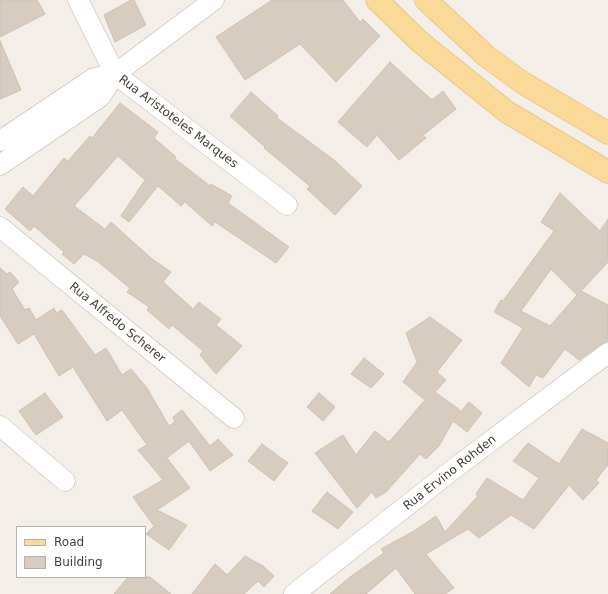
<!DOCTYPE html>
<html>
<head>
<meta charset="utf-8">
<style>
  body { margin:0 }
  #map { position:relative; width:608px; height:594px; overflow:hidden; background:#f3eee7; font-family:"DejaVu Sans",sans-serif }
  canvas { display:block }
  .legend { position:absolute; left:16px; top:526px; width:130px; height:52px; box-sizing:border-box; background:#fff; border:1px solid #b5b2af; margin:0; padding:5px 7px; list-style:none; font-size:12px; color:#463f36 }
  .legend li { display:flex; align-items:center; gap:8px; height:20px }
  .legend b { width:20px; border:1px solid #b5b2af }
</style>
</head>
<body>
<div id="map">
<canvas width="608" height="594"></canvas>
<ul class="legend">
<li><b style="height:5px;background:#fbd998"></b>Road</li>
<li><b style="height:11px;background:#d7ccc0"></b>Building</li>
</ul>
</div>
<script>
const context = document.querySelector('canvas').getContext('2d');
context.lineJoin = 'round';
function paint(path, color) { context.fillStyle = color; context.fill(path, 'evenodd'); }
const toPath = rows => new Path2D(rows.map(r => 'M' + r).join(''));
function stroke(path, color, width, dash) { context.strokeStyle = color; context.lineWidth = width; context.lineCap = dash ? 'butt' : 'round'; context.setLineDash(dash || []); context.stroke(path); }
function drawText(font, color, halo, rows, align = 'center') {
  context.font = font + ' "DejaVu Sans",sans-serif'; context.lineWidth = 3; context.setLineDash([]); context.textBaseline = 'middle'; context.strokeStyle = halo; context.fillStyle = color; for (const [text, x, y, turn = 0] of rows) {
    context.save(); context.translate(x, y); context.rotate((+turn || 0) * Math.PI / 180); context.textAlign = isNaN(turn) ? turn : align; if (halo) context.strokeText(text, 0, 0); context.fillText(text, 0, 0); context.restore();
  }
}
const building = toPath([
  [0,0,37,0,45,14,0,37,0,0],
  [131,0,134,0,146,25,115,42,104,15,131,0],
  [272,0,343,0,360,22,363,19,380,36,336,82,300,44,245,80,216,37,272,0],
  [0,41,21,90,0,99,0,41],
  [390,62,432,100,443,91,456,109,423,135,426,138,399,160,377,135,367,147,338,122,390,62],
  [251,92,278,116,277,118,334,160,362,186,335,215,307,189,310,186,264,148,265,147,230,116,251,92],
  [120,103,158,132,154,138,176,157,174,158,210,186,211,184,232,196,228,203,289,247,276,263,215,222,212,226,185,202,181,206,158,186,129,222,121,216,145,180,118,156,74,206,105,229,111,222,152,259,171,272,163,282,193,309,199,302,221,319,216,325,242,346,216,374,200,355,203,351,172,325,169,329,147,310,149,307,127,292,130,288,97,261,84,254,74,264,62,254,64,252,34,226,30,231,5,209,23,187,33,196,64,158,68,161,90,136,92,138,120,103],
  [560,193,600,231,608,219,608,262,581,291,608,305,608,341,601,344,579,360,565,349,543,378,536,375,529,387,501,363,523,328,494,312,501,300,503,301,554,231,541,222,560,193],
  [551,269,577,295,550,326,521,311,551,269],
  [0,268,7,274,10,272,19,282,12,289,25,310,29,308,36,320,54,308,56,313,62,310,95,355,106,348,122,375,131,369,147,388,169,426,175,422,173,417,182,410,210,446,218,439,233,455,210,471,189,441,167,458,190,488,157,510,187,525,169,550,146,534,154,526,133,497,163,480,138,450,147,445,122,410,107,421,73,367,59,376,34,334,18,344,0,316,0,268],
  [430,317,462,340,437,372,446,380,435,392,460,410,455,418,469,402,482,413,467,432,453,421,439,446,426,459,420,454,386,492,376,498,372,492,357,508,315,453,343,435,356,455,375,431,389,442,425,400,403,382,417,362,406,333,430,317],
  [364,358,384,374,371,388,351,374,364,358],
  [45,393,63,417,36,435,19,411,45,393],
  [319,393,335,407,323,421,307,407,319,393],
  [582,429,608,443,608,465,596,480,599,483,583,500,569,485,534,529,511,515,479,538,468,529,426,554,454,588,445,594,415,594,396,568,366,594,330,594,350,577,384,553,381,549,414,531,436,516,445,532,478,496,476,494,487,478,523,500,539,478,513,461,528,443,559,464,582,429],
  [262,444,288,463,274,481,248,461,262,444],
  [327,492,353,512,338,529,312,511,327,492],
  [245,556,263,566,274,576,264,587,258,581,244,594,192,594,215,564,227,575,245,556],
  [128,577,150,577,171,594,114,594,128,577]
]);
paint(building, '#d7ccc0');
stroke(building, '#cfc1b0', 1);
const minor = toPath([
  [78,0,115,74,287,205],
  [0,141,94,78,115,74],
  [0,165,100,97,115,74,214,0],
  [0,227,234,418],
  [0,426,65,481],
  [294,594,455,468,608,353]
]);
const major = toPath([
  [377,0,420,42,507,112,608,172],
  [426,0,486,56,523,83,608,133]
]);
stroke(minor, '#beb6aa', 21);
stroke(major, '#e0b568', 23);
stroke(minor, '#fff', 20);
stroke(major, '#fbd998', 22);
drawText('12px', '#463f36', '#fff', [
  ["Rua Aristoteles Marques",178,122,37],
  ["Rua Alfredo Scherer",117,323,39],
  ["Rua Ervino Rohden",450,473,-38]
]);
</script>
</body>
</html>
